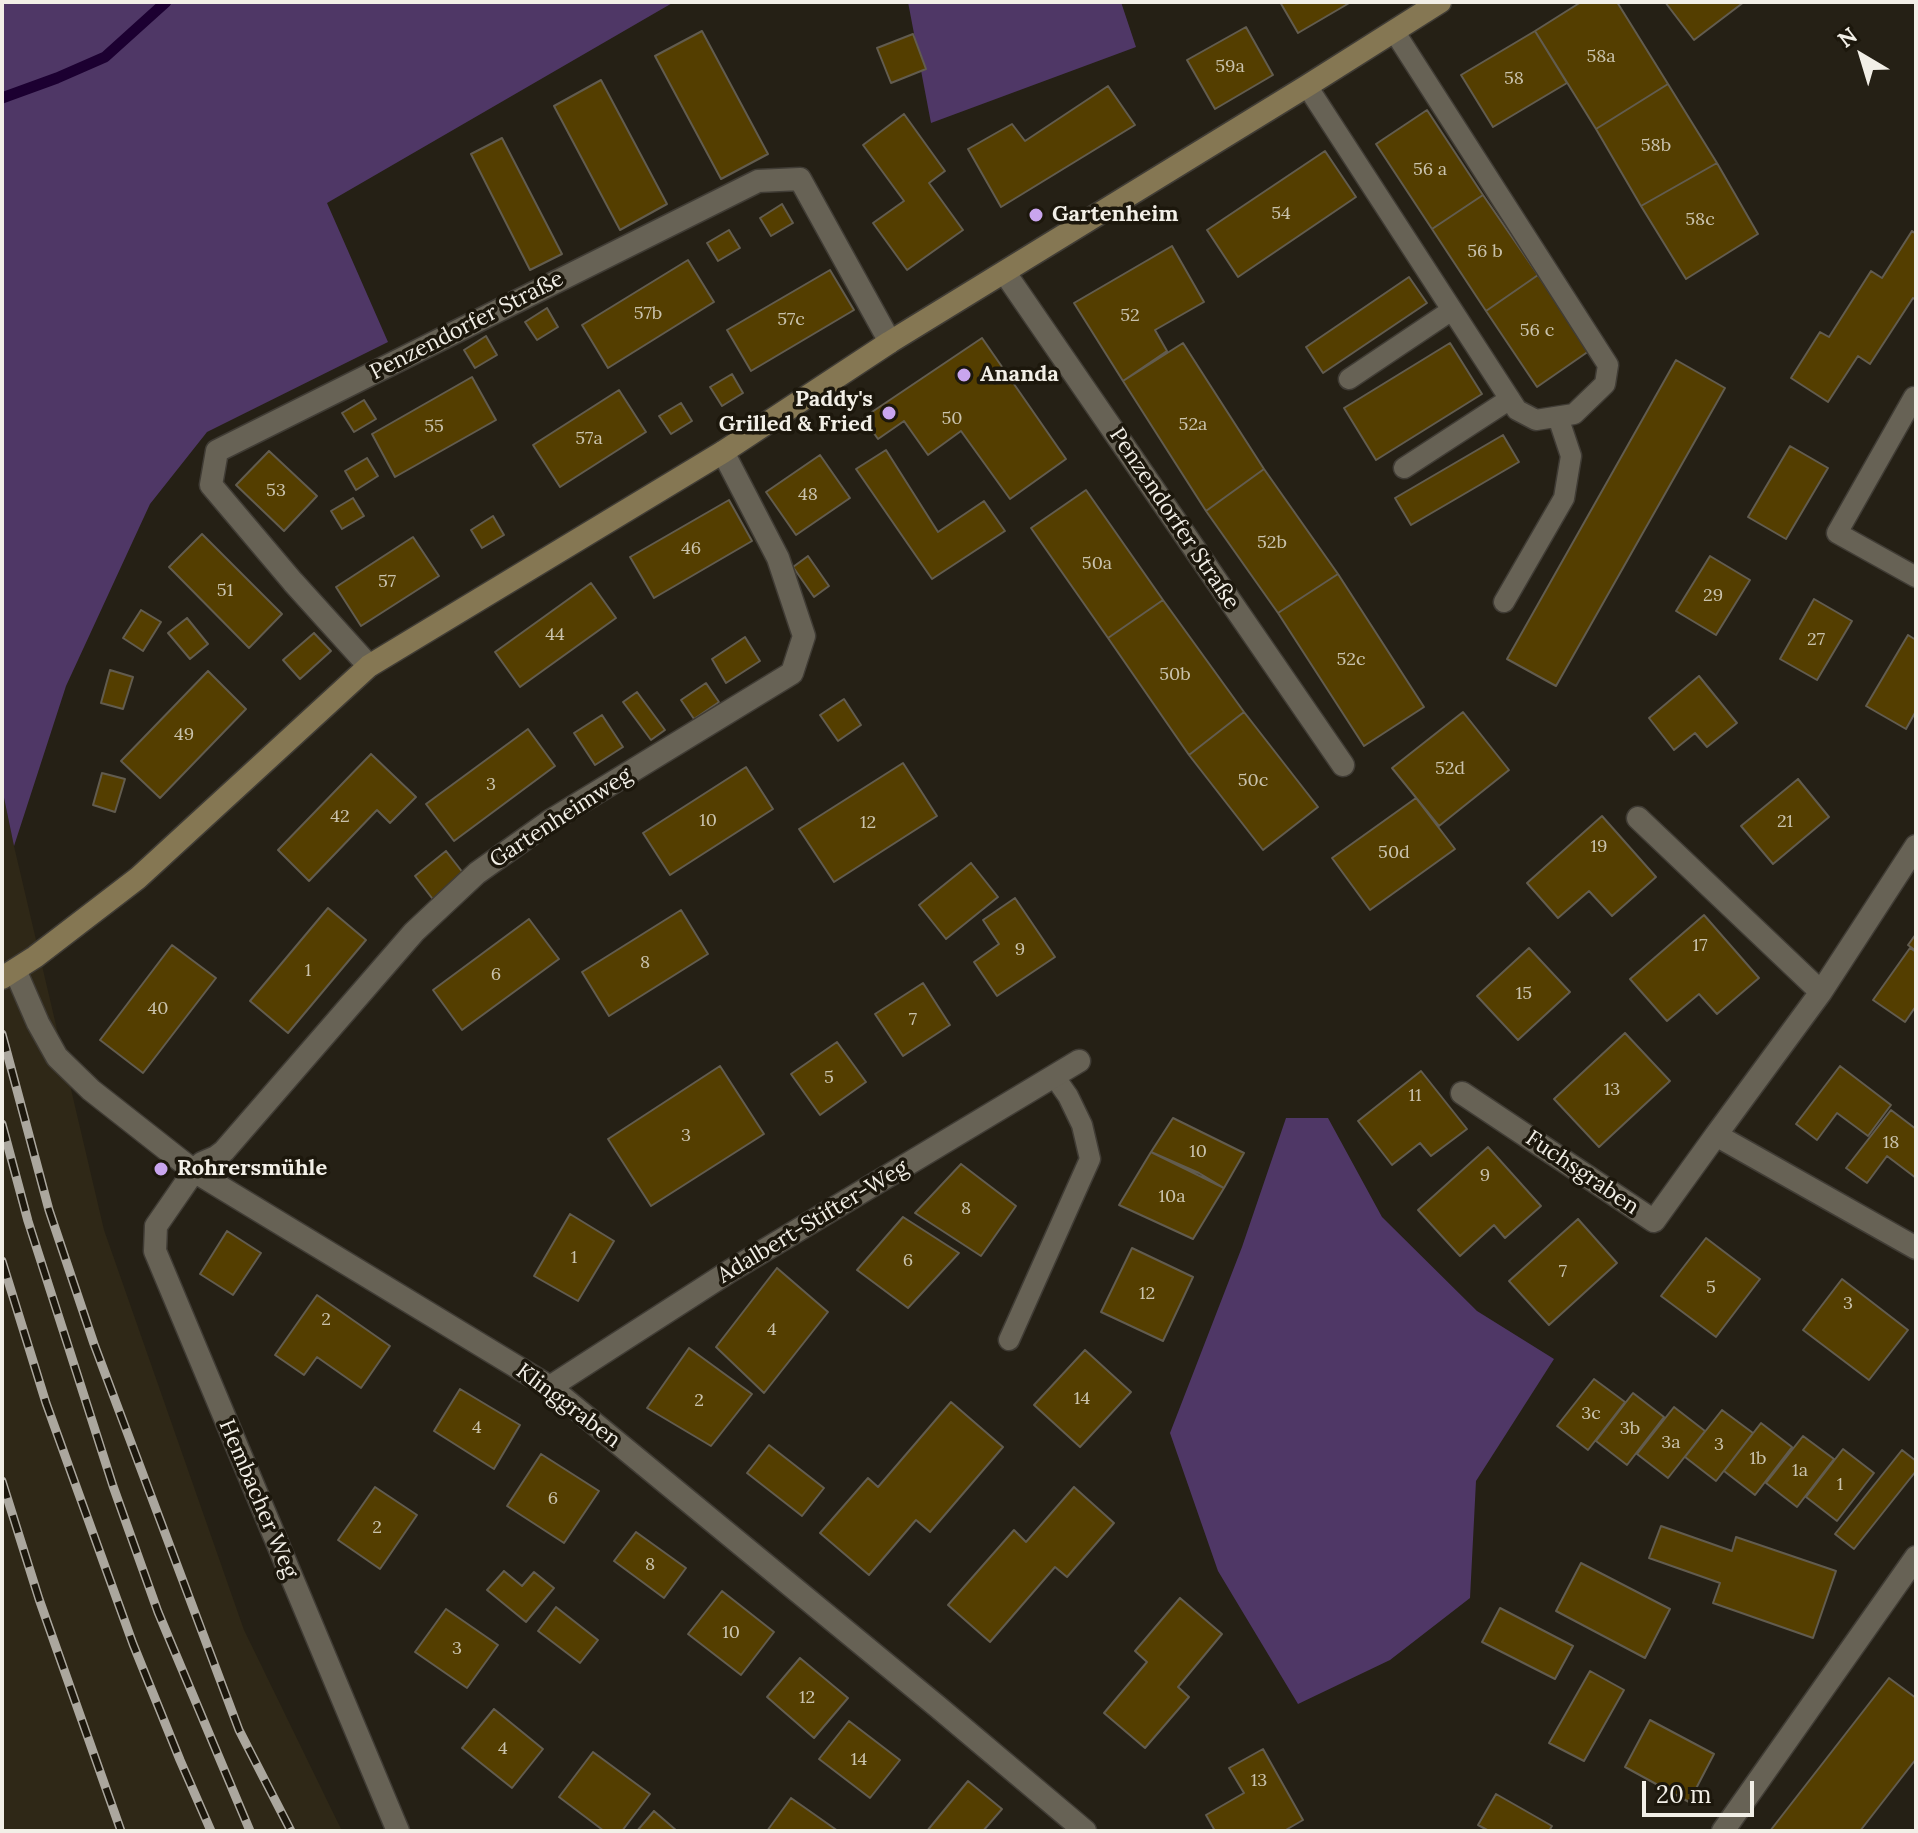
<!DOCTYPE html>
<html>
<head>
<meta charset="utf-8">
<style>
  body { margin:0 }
  #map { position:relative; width:1918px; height:1833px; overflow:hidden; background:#252015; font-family:Lora,serif }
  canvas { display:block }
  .frame { position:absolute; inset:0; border:4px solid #f2efe7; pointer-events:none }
  .north { position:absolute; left:1822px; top:16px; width:80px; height:80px; -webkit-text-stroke:6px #1c170c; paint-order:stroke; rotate:322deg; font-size:22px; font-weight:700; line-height:32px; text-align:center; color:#f2efe7 }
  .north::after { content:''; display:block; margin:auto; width:28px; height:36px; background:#f2efe7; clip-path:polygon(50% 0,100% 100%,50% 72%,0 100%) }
  .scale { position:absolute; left:1642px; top:1781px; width:112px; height:36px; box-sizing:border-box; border:4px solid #f2efe7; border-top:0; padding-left:10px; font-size:24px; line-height:28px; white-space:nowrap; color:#f2efe7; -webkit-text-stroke:6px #1c170c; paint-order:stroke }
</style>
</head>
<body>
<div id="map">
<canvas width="1918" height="1833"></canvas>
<div class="frame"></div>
<div class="north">N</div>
<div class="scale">20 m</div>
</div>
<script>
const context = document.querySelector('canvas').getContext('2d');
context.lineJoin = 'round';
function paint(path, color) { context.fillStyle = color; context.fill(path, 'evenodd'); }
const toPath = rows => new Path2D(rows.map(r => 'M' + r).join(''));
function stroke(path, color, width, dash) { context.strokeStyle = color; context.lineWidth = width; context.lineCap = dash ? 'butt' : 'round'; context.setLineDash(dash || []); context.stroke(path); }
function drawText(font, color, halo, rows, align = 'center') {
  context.font = font + ' Lora,serif'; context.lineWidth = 7; context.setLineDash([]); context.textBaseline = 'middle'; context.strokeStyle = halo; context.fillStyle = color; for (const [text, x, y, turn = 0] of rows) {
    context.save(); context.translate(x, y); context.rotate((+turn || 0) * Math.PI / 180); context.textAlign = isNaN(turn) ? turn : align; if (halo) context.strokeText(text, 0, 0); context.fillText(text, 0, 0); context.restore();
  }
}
paint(toPath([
  [2,788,14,846,104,1230,244,1630,342,1831,2,1831]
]), '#2f2817');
paint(toPath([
  [2,2,674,2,327,203,388,342,207,432,150,504,66,686,14,846,2,788],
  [908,2,1121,2,1136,47,931,123],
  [1286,1118,1328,1118,1382,1217,1477,1311,1554,1359,1476,1481,1470,1598,1390,1660,1298,1704,1218,1571,1170,1433,1242,1247]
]), '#4f3766');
stroke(toPath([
  [2,98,57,78,105,57,166,2]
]), '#1c0031', 11);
const building = toPath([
  [1280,2,1351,2,1298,33,1280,2],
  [1581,2,1617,2,1668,84,1596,129,1535,31,1581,2],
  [1665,2,1744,2,1694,40,1665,2],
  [1246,27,1273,75,1215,109,1187,60,1246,27],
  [702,31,768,154,721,179,655,56,702,31],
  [1535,31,1567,83,1493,127,1461,75,1535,31],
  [913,34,926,69,891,83,877,48,913,34],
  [601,80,667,204,620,230,554,106,601,80],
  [1668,84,1717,163,1641,206,1596,129,1668,84],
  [1108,86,1135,125,1001,207,968,149,1012,124,1025,141,1108,86],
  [1427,110,1483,195,1432,229,1376,144,1427,110],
  [904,114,945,171,929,183,963,230,907,270,873,223,904,201,863,145,904,114],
  [502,138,562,254,530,270,471,154,502,138],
  [1325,151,1356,197,1238,277,1207,230,1325,151],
  [1717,163,1758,234,1686,279,1641,206,1717,163],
  [1483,195,1538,275,1486,311,1432,229,1483,195],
  [782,204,793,223,771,236,760,218,782,204],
  [729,230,740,248,718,261,707,243,729,230],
  [1912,231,1916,234,1916,300,1913,298,1870,364,1858,356,1828,402,1791,378,1820,332,1829,337,1871,271,1882,278,1912,231],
  [1172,246,1204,302,1155,330,1167,351,1123,381,1074,303,1172,246],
  [688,260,714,302,608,368,582,325,688,260],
  [830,270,854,310,751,371,727,330,830,270],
  [1538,275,1589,351,1537,387,1486,311,1538,275],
  [1409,277,1427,303,1323,373,1306,347,1409,277],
  [547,308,558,327,537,340,525,322,547,308],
  [486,336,497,355,475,368,464,350,486,336],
  [982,338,1066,459,1010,499,961,431,928,455,904,421,878,439,863,418,982,338],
  [1183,343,1264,469,1206,511,1123,381,1183,343],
  [1450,343,1482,394,1376,460,1344,408,1450,343],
  [1676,360,1725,388,1556,686,1507,659,1676,360],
  [732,374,743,393,722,406,710,387,732,374],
  [472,377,496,420,395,477,372,434,472,377],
  [619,390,646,432,560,487,533,445,619,390],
  [364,400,376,419,354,432,342,413,364,400],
  [681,403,692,421,671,434,659,416,681,403],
  [1503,435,1519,462,1411,525,1395,498,1503,435],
  [1790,446,1828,468,1786,539,1748,517,1790,446],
  [886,450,938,532,984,501,1005,531,932,579,856,469,886,450],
  [269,451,317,496,284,531,236,485,269,451],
  [820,455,850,498,796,535,766,492,820,455],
  [367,458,378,476,356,490,345,471,367,458],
  [1264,469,1338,574,1278,613,1206,511,1264,469],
  [1086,490,1163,600,1108,638,1031,528,1086,490],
  [353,498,364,516,342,529,331,511,353,498],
  [729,500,752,541,654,598,630,557,729,500],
  [493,516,504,535,482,548,471,530,493,516],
  [202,534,282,614,249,648,169,567,202,534],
  [413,537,439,576,361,626,336,587,413,537],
  [808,556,829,586,814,597,793,567,808,556],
  [1710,556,1750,580,1716,635,1676,611,1710,556],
  [1338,574,1424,707,1364,746,1278,613,1338,574],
  [591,583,616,618,520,687,495,652,591,583],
  [1814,599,1852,621,1817,680,1780,659,1814,599],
  [1163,600,1244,712,1189,755,1108,638,1163,600],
  [141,610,161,622,143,651,123,638,141,610],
  [187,618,208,644,190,659,168,633,187,618],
  [314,633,331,651,300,679,283,660,314,633],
  [1908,635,1916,640,1916,711,1906,729,1866,706,1908,635],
  [745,637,760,661,726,683,712,659,745,637],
  [110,670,133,677,123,709,101,703,110,670],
  [208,671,246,709,160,798,121,761,208,671],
  [1699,676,1737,723,1707,747,1695,733,1674,750,1649,718,1699,676],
  [706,683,719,702,694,719,681,700,706,683],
  [637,692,665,730,651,740,623,702,637,692],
  [844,699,861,725,838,741,820,715,844,699],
  [1244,712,1318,807,1263,850,1189,755,1244,712],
  [1463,712,1509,770,1439,826,1392,768,1463,712],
  [602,715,623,747,595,765,574,733,602,715],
  [528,729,555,766,454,841,426,804,528,729],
  [371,754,416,797,390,823,377,810,309,881,278,850,371,754],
  [903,763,937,816,834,882,799,829,903,763],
  [746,767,773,809,670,875,643,833,746,767],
  [102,773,125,779,115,812,93,805,102,773],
  [1798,779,1829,817,1773,864,1741,826,1798,779],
  [1416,798,1455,849,1370,910,1332,858,1416,798],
  [1602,816,1656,877,1612,916,1589,891,1558,918,1527,883,1602,816],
  [446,851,467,878,435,902,415,876,446,851],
  [971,863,998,897,946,939,919,905,971,863],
  [1015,898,1055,957,997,996,974,962,999,944,983,920,1015,898],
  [328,908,366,940,288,1033,250,1001,328,908],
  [681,910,708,954,609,1016,582,972,681,910],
  [1704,915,1759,978,1717,1014,1699,994,1667,1021,1630,979,1704,915],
  [529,919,559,959,462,1030,433,990,529,919],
  [1916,934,1916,951,1908,945,1916,934],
  [172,945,216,978,143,1073,100,1040,172,945],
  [1529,948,1570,992,1518,1040,1477,996,1529,948],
  [1910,948,1916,952,1916,1006,1905,1022,1873,1000,1910,948],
  [923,983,950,1025,903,1056,875,1014,923,983],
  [1625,1033,1670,1081,1599,1147,1554,1099,1625,1033],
  [837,1042,866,1082,820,1115,791,1074,837,1042],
  [720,1066,764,1134,651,1206,608,1139,720,1066],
  [1840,1066,1891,1105,1868,1136,1837,1113,1817,1140,1796,1124,1840,1066],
  [1421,1071,1467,1129,1431,1156,1420,1143,1392,1165,1358,1121,1421,1071],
  [1891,1110,1916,1129,1916,1178,1887,1156,1867,1183,1846,1168,1891,1110],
  [1173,1118,1244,1153,1224,1188,1199,1173,1151,1152,1173,1118],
  [1488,1147,1541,1206,1505,1238,1494,1225,1460,1256,1418,1210,1488,1147],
  [1151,1152,1224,1188,1193,1239,1119,1205,1151,1152],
  [961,1164,1016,1206,981,1256,915,1213,961,1164],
  [570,1214,614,1241,578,1301,534,1276,570,1214],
  [903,1217,959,1253,908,1308,857,1270,903,1217],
  [1578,1219,1617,1263,1549,1325,1509,1281,1578,1219],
  [227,1231,261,1253,233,1295,200,1274,227,1231],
  [1706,1238,1760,1279,1716,1337,1661,1296,1706,1238],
  [1132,1248,1193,1277,1163,1341,1101,1312,1132,1248],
  [777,1268,828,1312,764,1393,716,1347,777,1268],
  [1842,1279,1908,1330,1869,1380,1803,1330,1842,1279],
  [317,1295,390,1346,361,1388,317,1357,304,1375,275,1355,317,1295],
  [689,1348,752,1394,711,1446,647,1408,689,1348],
  [1085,1350,1131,1392,1080,1447,1034,1405,1085,1350],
  [1594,1379,1625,1402,1588,1450,1557,1426,1594,1379],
  [460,1389,520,1425,494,1469,434,1431,460,1389],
  [1633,1393,1664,1417,1627,1465,1596,1441,1633,1393],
  [951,1402,1003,1447,930,1532,916,1520,869,1575,820,1533,868,1478,878,1487,951,1402],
  [1674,1407,1705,1431,1668,1478,1637,1454,1674,1407],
  [1722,1410,1753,1433,1716,1481,1685,1457,1722,1410],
  [1761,1423,1792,1447,1755,1495,1724,1471,1761,1423],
  [1803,1436,1834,1459,1797,1507,1766,1483,1803,1436],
  [769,1445,824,1488,802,1516,747,1473,769,1445],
  [1843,1449,1874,1473,1837,1521,1806,1497,1843,1449],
  [1902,1450,1916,1461,1916,1471,1854,1549,1835,1534,1902,1450],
  [541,1454,599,1491,564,1543,507,1506,541,1454],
  [375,1487,417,1515,380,1569,338,1540,375,1487],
  [1074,1487,1114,1523,1067,1577,1055,1567,990,1642,948,1605,1014,1530,1026,1542,1074,1487],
  [1661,1526,1732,1551,1736,1537,1836,1571,1813,1638,1713,1603,1720,1583,1649,1558,1661,1526],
  [636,1532,686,1568,664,1598,614,1561,636,1532],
  [1581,1563,1670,1609,1645,1658,1556,1611,1581,1563],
  [504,1571,522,1586,534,1572,554,1588,526,1622,487,1590,504,1571],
  [722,1591,774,1632,741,1675,688,1634,722,1591],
  [1180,1598,1222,1634,1178,1687,1189,1697,1145,1748,1104,1713,1147,1662,1135,1651,1180,1598],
  [556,1607,598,1640,580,1663,538,1631,556,1607],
  [1500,1608,1573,1646,1555,1679,1482,1642,1500,1608],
  [446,1609,498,1645,467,1688,415,1652,446,1609],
  [800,1658,848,1698,814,1738,767,1697,800,1658],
  [1590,1671,1624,1690,1584,1761,1549,1743,1590,1671],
  [1889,1678,1916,1698,1916,1759,1860,1831,1770,1831,1889,1678],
  [494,1709,543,1749,512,1788,462,1748,494,1709],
  [1650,1720,1714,1754,1689,1802,1625,1767,1650,1720],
  [849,1721,900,1760,870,1798,819,1759,849,1721],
  [1263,1749,1303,1820,1284,1831,1215,1831,1206,1815,1244,1793,1229,1768,1263,1749],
  [593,1752,650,1794,622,1831,604,1831,559,1797,593,1752],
  [968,1781,1002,1809,983,1831,927,1831,968,1781],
  [1496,1794,1552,1826,1549,1831,1489,1831,1478,1825,1496,1794],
  [791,1798,838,1831,767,1831,791,1798],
  [654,1811,677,1831,637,1831,654,1811]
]);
paint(building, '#543e00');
stroke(building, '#625c4f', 2);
const service = toPath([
  [1307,86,1517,410,1536,420,1574,414,1605,384,1608,365,1394,31],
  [1349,379,1452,310],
  [1914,397,1837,533,1916,577],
  [1404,468,1510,399],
  [1504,602,1564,498,1571,456,1558,417],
  [1009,1340,1090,1159,1082,1125,1068,1096,1054,1076]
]);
const minor = toPath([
  [1005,273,1343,765],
  [369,666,293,582,211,485,217,451,758,181,800,179,890,342],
  [1638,818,1821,992],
  [1916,846,1821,992,1716,1135,1916,1248],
  [15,970,38,1023,57,1057,91,1090,194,1171,550,1387,938,1707,1085,1831],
  [1462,1093,1654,1221,1716,1135],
  [550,1387,730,1271,1079,1061],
  [398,1831,155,1251,156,1226,194,1171,202,1163,216,1157,224,1151,414,932,477,873,550,821,792,673,804,636,778,558,723,452],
  [1723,1831,1916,1557]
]);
const secondary = toPath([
  [2,978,35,957,138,878,369,666,723,452,890,342,1307,86,1440,2]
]);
stroke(service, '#403c35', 23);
stroke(minor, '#403c35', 25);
stroke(secondary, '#403c35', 25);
stroke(service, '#676255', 20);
stroke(minor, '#676255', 22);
stroke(secondary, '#857753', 22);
const rail = toPath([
  [2,1034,49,1210,94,1344,239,1730,291,1831],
  [2,1124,28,1221,113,1486,158,1612,250,1831],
  [2,1261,46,1403,133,1644,180,1760,211,1831],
  [2,1481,39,1599,121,1831]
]);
stroke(rail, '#aba79e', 9);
stroke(rail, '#1c170c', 6, [18]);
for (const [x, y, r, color] of [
  [1036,215,8,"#c9a5ee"],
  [964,375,8,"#c9a5ee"],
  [889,413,8,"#c9a5ee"],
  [161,1169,8,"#c9a5ee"]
]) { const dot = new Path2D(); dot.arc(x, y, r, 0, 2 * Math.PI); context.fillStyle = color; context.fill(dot); stroke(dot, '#1c170c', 3); }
drawText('18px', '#cac3ad', null, [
  ["58a",1601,57],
  ["59a",1230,67],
  ["58",1514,79],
  ["58b",1656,146],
  ["56 a",1430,170],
  ["54",1281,214],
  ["58c",1700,220],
  ["56 b",1485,252],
  ["57b",648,314],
  ["52",1130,316],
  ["57c",791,320],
  ["56 c",1537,331],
  ["50",952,419],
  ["52a",1193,425],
  ["55",434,427],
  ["57a",589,439],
  ["53",276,491],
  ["48",808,495],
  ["52b",1272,543],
  ["46",691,549],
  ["50a",1097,564],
  ["57",387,582],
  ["51",225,591],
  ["29",1713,596],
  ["44",555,635],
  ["27",1816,640],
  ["52c",1351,660],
  ["50b",1175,675],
  ["49",184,735],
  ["52d",1450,769],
  ["50c",1253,781],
  ["3",491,785],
  ["42",340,817],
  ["10",708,821],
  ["21",1785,822],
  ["12",868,823],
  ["19",1599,847],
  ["50d",1394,853],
  ["17",1700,946],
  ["9",1020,950],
  ["8",645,963],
  ["1",308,971],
  ["6",496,975],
  ["15",1524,994],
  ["40",158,1009],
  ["7",913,1020],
  ["5",829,1078],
  ["13",1612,1090],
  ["11",1415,1096],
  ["3",686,1136],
  ["18",1891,1143],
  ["10",1198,1152],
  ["9",1485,1176],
  ["10a",1172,1197],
  ["8",966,1209],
  ["1",574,1258],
  ["6",908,1261],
  ["7",1563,1272],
  ["5",1711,1288],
  ["12",1147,1294],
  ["3",1848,1304],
  ["2",326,1320],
  ["4",772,1330],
  ["14",1082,1399],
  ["2",699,1401],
  ["3c",1591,1414],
  ["4",477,1428],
  ["3b",1630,1429],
  ["3a",1671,1443],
  ["3",1719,1445],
  ["1b",1758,1459],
  ["1a",1800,1471],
  ["1",1840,1485],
  ["6",553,1499],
  ["2",377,1528],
  ["8",650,1565],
  ["10",731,1633],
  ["3",457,1649],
  ["12",807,1698],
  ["4",503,1749],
  ["14",859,1760],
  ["13",1259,1781]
]);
drawText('bold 22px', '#f2efe7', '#1c170c', [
  ["Gartenheim",1052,215],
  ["Ananda",980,375],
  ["Paddy's",873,400,"right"],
  ["Grilled & Fried",873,425,"right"],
  ["Rohrersmühle",177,1169]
], 'left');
drawText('22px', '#f2efe7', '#1c170c', [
  ["Penzendorfer Straße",467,326,-27],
  ["Penzendorfer Straße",1174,519,56],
  ["Gartenheimweg",561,818,-33],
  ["Fuchsgraben",1582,1173,34],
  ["Adalbert-Stifter-Weg",813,1222,-31],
  ["Klinggraben",568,1406,37],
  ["Hembacher Weg",258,1499,67]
]);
</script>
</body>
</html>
